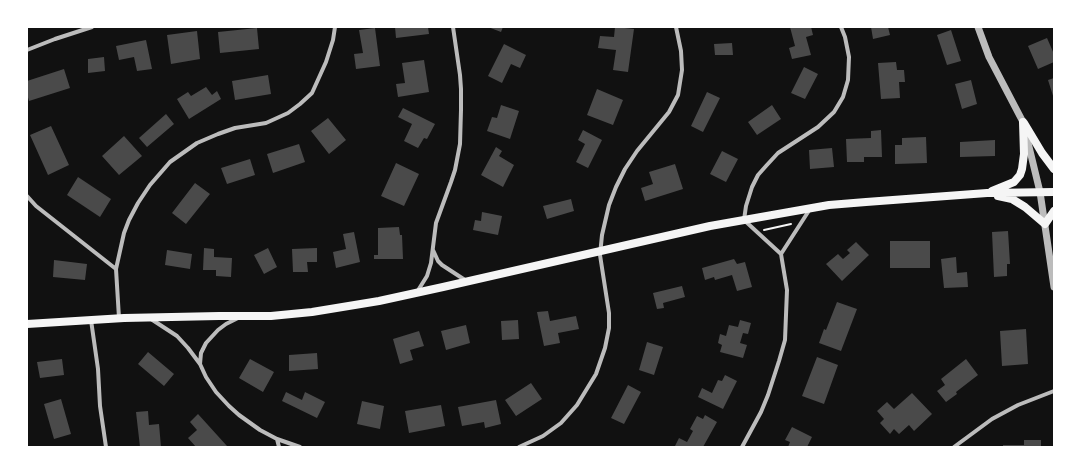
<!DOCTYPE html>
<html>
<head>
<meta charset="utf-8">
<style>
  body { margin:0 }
  #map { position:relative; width:1081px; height:474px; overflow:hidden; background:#111; font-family:Lora,serif }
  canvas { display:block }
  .frame { position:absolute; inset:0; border:28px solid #fff; pointer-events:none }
</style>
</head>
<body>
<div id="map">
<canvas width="1081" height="474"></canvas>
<div class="frame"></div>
</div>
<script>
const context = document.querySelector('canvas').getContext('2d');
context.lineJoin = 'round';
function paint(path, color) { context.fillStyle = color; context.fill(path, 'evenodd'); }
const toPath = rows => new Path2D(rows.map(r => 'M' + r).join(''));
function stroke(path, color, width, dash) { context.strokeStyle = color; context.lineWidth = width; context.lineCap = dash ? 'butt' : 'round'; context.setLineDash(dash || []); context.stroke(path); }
paint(toPath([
  [395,27,428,27,429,34,396,38],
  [488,27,503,27,501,32],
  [615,27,634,29,628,72,613,70,616,50,598,48,600,36,614,37],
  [790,27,811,27,813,35,806,37,811,55,792,59,789,48,795,46],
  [871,27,888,27,890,35,873,39],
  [257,28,259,49,220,53,218,32],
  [375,28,380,66,356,69,354,54,363,53,359,30],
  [951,30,961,61,947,65,937,35],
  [197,31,200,59,171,64,167,35],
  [1047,38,1054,54,1054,62,1038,69,1028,46],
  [146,40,152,69,137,71,134,57,119,60,116,46],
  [732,43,733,55,715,55,714,44],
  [504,44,526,55,520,68,511,64,502,83,488,76],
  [104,57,105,71,88,73,88,59],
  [424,60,429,92,398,97,396,84,405,83,402,63],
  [896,62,897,70,904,70,905,82,899,82,900,98,881,99,878,63],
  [804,67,818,74,805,99,791,93],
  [64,69,70,88,29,101,27,94,27,81],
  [268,75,271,94,235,100,232,81],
  [1054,78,1054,99,1048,80],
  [971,80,977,104,962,109,955,84],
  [206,87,212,95,217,91,221,99,189,119,177,99,188,92,191,96],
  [597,89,623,100,613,125,587,115],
  [707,92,720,98,703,132,691,126],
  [501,105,519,111,510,139,487,131,492,117,497,118],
  [772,105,781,119,757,135,748,122],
  [403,108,435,124,427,139,424,138,418,148,404,141,412,124,398,117],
  [166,114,174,124,147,147,139,138],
  [328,118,346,140,329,154,311,131],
  [51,126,69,165,48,175,30,135],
  [583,130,602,140,588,168,576,162,585,144,578,140],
  [881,130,882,157,864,157,864,162,847,162,846,139,871,138,871,131],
  [124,136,142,156,119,175,102,156],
  [926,137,927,163,895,164,895,145,902,145,902,138],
  [995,140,995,156,960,157,960,142],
  [299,144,305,162,273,173,267,154],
  [496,147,502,151,499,156,514,165,503,187,481,175],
  [832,148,834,167,810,169,809,150],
  [722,151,738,159,726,182,710,174],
  [250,159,255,175,227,184,221,168],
  [396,163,419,174,404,206,381,196],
  [675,164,683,189,645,201,641,188,653,184,649,172],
  [78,177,111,199,100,217,67,195],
  [195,183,210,194,186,224,172,213],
  [571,199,574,211,547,219,543,206],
  [482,212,502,216,498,235,473,230,475,220,481,221],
  [399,227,400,235,402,235,403,259,374,259,374,255,378,255,378,228],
  [1008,231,1010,264,1007,264,1007,276,994,277,992,232],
  [354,232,360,262,336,268,333,252,346,249,343,234],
  [890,241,930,241,930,268,890,268],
  [856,242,869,255,842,281,826,264,838,254,843,259,850,253,847,250],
  [204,248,214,249,214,257,232,258,231,277,216,276,216,270,203,270],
  [268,248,277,267,264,274,254,255],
  [317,248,317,262,307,262,308,272,293,272,292,249],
  [167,250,192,254,190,269,165,265],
  [956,257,957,273,967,272,968,287,944,288,941,259],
  [734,259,737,264,745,262,752,287,737,291,732,275,715,280,714,277,705,280,702,268],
  [54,260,87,264,85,280,53,277],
  [682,286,685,297,663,303,664,308,657,309,653,293],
  [837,302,857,309,841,351,819,343,824,329,826,330],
  [548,311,550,321,576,316,579,329,558,333,560,343,544,346,537,312],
  [518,320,519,339,502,340,501,321],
  [740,320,751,323,748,334,743,333,740,343,747,345,743,358,720,352,722,345,718,343,720,334,726,336,729,325,738,327],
  [466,325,470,343,446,350,441,331],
  [1026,329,1028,364,1002,366,1000,331],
  [419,331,424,346,410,350,413,360,400,364,393,339],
  [647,342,663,347,654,375,639,370],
  [148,352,174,374,164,386,138,364],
  [317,353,318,369,289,371,289,355],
  [817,357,838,365,824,404,802,396],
  [62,359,64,375,40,378,37,362],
  [250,359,274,372,263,392,239,378],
  [966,359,978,375,956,392,957,394,946,402,937,391,945,385,941,379],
  [725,375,737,381,723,409,698,397,702,388,712,393,718,380,722,381],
  [531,383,542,399,516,416,505,400],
  [628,385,641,392,624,424,611,418],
  [286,392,302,400,305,392,325,402,317,418,282,401],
  [912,393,932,414,914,431,909,425,899,434,894,429,890,434,880,423,884,419,877,411,887,402,894,409],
  [61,399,71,434,54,439,44,404],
  [496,400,501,424,485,428,484,422,462,426,458,407],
  [362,401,384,406,380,429,357,424],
  [441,405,445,426,409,433,405,411],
  [148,411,149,425,159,424,161,447,140,447,136,412],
  [198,414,227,446,226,447,196,447,188,438,197,430,190,422],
  [705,415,717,422,703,447,677,447,675,446,679,438,687,442,693,431,690,429,697,416,703,419],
  [792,427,812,437,807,447,788,447,790,442,785,440],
  [1024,440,1041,440,1041,447,1003,447,1003,445,1024,445]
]), '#4a4a4a');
stroke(toPath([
  [764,230,791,224]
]), '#f5f5f5', 2);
stroke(toPath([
  [27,50,55,39,92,27],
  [27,196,36,206,116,269],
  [433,250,438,261,442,265,465,280],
  [781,254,810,209],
  [417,292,427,276,431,263,436,223,451,182,455,170,460,144,461,110,461,89,460,75,453,27],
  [119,318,116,269,124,233,129,220,138,203,150,185,170,162,197,143,218,134,235,128,266,123,288,113,300,104,312,93,326,62,333,40,335,27],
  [238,318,226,324,218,330,206,343,201,353,200,364,206,377,216,392,229,406,239,415,260,430,277,439,300,447],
  [151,319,177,336,188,348,200,364],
  [91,320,98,369,100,406,106,447],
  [277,439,279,447],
  [519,447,543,436,561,423,577,405,596,374,605,348,609,328,609,313,600,255,602,235,609,205,616,187,625,169,637,151,669,112,678,95,682,70,681,51,676,27],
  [742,447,761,412,768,395,779,361,785,340,787,290,781,254,744,220,746,206,752,187,758,175,766,166,778,153,818,127,834,112,843,97,848,80,849,57,845,37,841,27],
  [954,447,992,419,1018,405,1054,391]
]), '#bcbcbc', 4);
stroke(toPath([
  [978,27,989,57,1023,122,1040,192,1054,287]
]), '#bcbcbc', 7);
stroke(toPath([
  [1024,123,1042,153,1054,169],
  [992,191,1014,182,1020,175,1022,169,1024,154,1023,122],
  [998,196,1012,199,1025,207,1045,224,1054,211],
  [27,324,124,318,219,316,271,316,312,312,379,301,443,287,710,226,829,205,866,202,987,193,1054,192]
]), '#f5f5f5', 8);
</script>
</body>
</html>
